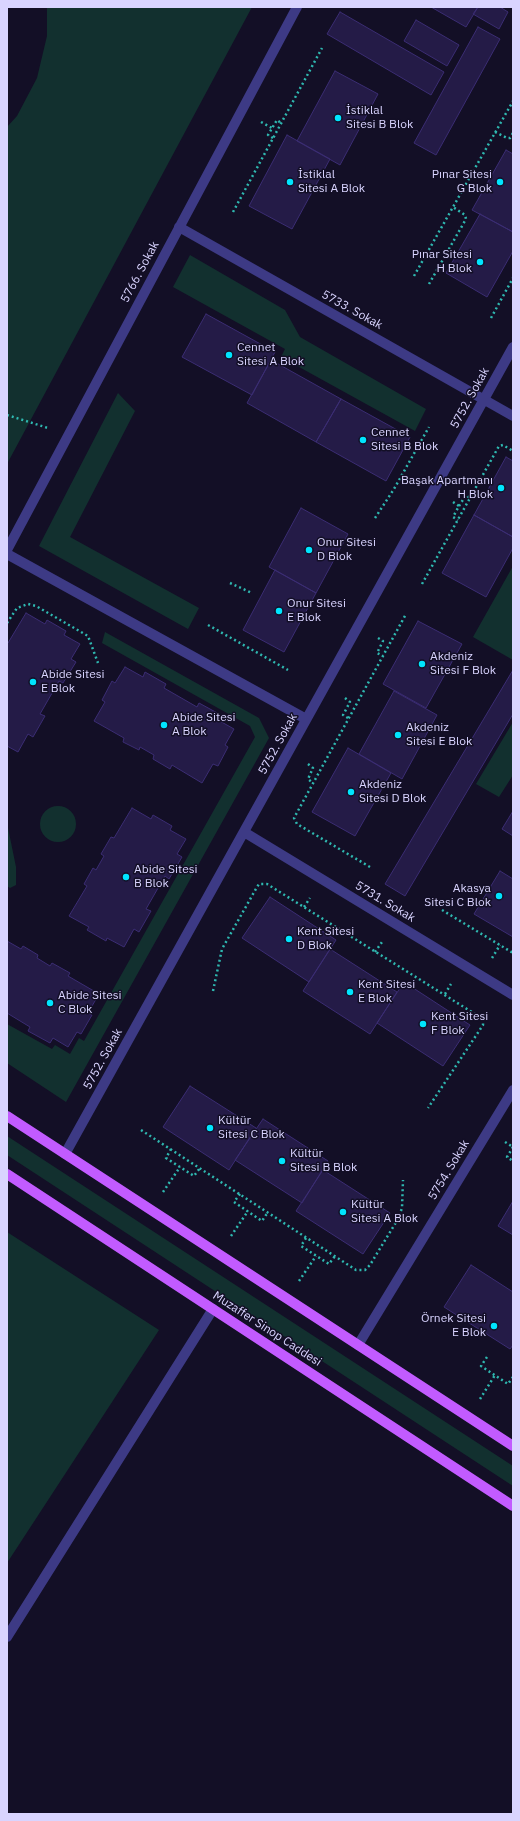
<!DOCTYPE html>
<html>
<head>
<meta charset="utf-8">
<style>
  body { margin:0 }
  #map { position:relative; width:520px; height:1821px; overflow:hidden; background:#130f26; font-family:"IBM Plex Sans",sans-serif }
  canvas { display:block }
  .frame { position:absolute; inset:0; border:8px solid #d9d4ff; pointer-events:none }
</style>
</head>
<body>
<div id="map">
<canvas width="520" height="1821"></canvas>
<div class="frame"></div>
</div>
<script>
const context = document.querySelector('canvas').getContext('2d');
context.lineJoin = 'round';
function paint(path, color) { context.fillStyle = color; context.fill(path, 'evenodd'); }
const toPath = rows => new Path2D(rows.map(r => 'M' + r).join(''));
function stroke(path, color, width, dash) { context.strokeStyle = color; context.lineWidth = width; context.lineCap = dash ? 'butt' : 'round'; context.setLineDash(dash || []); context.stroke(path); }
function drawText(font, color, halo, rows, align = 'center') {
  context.font = font + ' "IBM Plex Sans",sans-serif'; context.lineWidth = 3; context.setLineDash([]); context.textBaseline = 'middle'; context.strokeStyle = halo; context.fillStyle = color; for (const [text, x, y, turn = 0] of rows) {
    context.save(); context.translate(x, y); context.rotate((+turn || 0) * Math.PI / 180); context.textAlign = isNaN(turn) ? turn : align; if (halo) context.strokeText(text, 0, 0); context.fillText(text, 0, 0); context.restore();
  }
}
paint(toPath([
  [47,7,252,7,7,464,7,127,17,116,37,78,47,36],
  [190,255,285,310,300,337,426,409,415,431,281,357,285,349,173,287],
  [118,393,135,411,70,537,199,608,188,629,39,546],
  [513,566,513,660,473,637],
  [105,632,259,718,269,738,66,1102,7,1063,7,1024,52,1049,55,1045,70,1054,79,1038,84,1041,255,737,250,726,102,643],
  [513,722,513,775,499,797,476,784],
  '40 824a18 18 0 1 1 36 0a18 18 0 1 1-36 0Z',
  [7,823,16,867,16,885,10,888,7,886],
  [7,1136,513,1466,513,1486,7,1155],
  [7,1232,159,1330,7,1563]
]), '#12302f');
const building = toPath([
  [431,7,478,7,466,27,431,7],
  [478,7,500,7,508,12,499,29,473,14,478,7],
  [340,12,444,72,431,95,327,34,340,12],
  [416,20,459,45,447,66,404,41,416,20],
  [478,27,500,39,436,155,414,143,478,27],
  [335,71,378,94,340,165,297,141,335,71],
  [287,135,330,159,292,229,249,206,287,135],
  [506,150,513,154,513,232,472,210,506,150],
  [480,214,513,232,513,251,487,297,446,273,480,214],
  [206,314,275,352,252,395,182,357,206,314],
  [271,360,341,399,316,442,247,403,271,360],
  [341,399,410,437,386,481,316,442,341,399],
  [506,457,513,461,513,537,474,515,506,457],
  [301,508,348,534,316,593,269,567,301,508],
  [474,515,513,537,513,548,486,597,442,573,474,515],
  [275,570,316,593,284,652,243,630,275,570],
  [26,613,45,624,47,620,66,631,64,635,80,644,71,659,76,662,63,683,59,681,40,714,45,716,33,737,28,734,18,752,7,746,7,643,8,643,26,613],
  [418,621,462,644,426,708,383,684,418,621],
  [125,667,143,677,145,672,166,684,164,688,197,707,199,703,221,715,218,720,234,729,225,745,228,747,218,766,213,764,202,783,172,765,170,769,153,759,154,755,140,747,139,750,123,742,124,738,94,721,105,702,102,700,112,681,115,683,125,667],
  [513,670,513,714,405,896,385,884,513,670],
  [394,691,437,715,402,779,359,754,394,691],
  [348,748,391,773,355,836,312,812,348,748],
  [132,808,151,819,153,815,172,826,170,830,186,839,177,854,182,857,169,879,165,876,146,909,151,911,139,932,134,929,124,947,107,938,106,941,87,930,89,927,69,916,87,886,84,884,93,868,96,870,104,856,101,854,111,837,114,838,132,808],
  [513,811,513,836,502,829,513,811],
  [500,871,513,879,513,937,474,914,500,871],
  [270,897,336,940,309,982,242,938,270,897],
  [7,941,21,949,23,946,38,955,37,958,50,966,52,963,70,973,68,976,99,994,88,1013,92,1015,81,1034,77,1032,68,1047,53,1038,50,1043,28,1031,30,1027,7,1013,7,941],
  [330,949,397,992,370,1034,303,991,330,949],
  [404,982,470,1025,443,1066,377,1023,404,982],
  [190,1086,256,1128,229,1170,163,1127,190,1086],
  [263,1119,328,1161,302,1203,235,1160,263,1119],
  [323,1170,390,1213,363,1254,296,1211,323,1170],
  [513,1201,513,1235,498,1226,513,1201],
  [471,1265,513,1292,513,1345,510,1349,444,1307,471,1265]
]);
paint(building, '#241b47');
stroke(building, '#3b2d73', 1);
stroke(toPath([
  [261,122,272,128],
  [495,132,507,138,510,138,513,133],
  [273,138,268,135,277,120,281,123],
  [233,212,322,48],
  [414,276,513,101],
  [429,284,466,219,465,215,453,207],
  [491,318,513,278],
  [7,415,48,428],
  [453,502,459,506,453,517,458,520],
  [459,506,466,495,470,498],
  [375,518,394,489,429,427],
  [230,583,252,593],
  [422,584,499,446,503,445,513,451],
  [7,623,17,608,28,604,36,606,88,636,98,663],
  [208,625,288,670],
  [378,638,383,641,377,653,383,656],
  [345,698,350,702,343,715,348,718],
  [308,764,313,768,308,779,313,783],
  [370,867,297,824,294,818,406,614],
  [304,907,310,898],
  [442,910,513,953],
  [375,952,382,942],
  [492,958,500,945],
  [213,991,222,949,257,887,259,884,267,884,483,1019,483,1025,428,1108],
  [445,994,451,984],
  [141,1130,356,1270,365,1270,370,1265,398,1219,402,1208,403,1180],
  [505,1142,513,1147],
  [513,1147,507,1157,513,1161],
  [171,1149,166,1158,194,1176,200,1168],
  [163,1192,180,1167],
  [240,1194,234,1202,262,1221,268,1212],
  [231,1236,248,1211],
  [306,1238,301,1246,329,1264,335,1256],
  [299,1281,316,1256],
  [487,1357,481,1366,508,1384,513,1377],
  [480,1399,495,1375]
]), '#2fb8b0', 2.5, [2, 3]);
stroke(toPath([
  [179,227,513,416],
  [7,550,297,7],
  [7,554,306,719],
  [244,832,513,995],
  [65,1154,513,347],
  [358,1345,513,1090],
  [7,1637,213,1309]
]), '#3d3a85', 10);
stroke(toPath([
  [7,1116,513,1446],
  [7,1174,513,1506]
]), '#c25bff', 10);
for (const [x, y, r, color] of [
  [338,118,4,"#00e5ff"],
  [290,182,4,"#00e5ff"],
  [500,182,4,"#00e5ff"],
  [480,262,4,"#00e5ff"],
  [229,355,4,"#00e5ff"],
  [363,440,4,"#00e5ff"],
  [501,488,4,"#00e5ff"],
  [309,550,4,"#00e5ff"],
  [279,611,4,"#00e5ff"],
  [422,664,4,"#00e5ff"],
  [33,682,4,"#00e5ff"],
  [164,725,4,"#00e5ff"],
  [398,735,4,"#00e5ff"],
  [351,792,4,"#00e5ff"],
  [126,877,4,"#00e5ff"],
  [499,896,4,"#00e5ff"],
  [289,939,4,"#00e5ff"],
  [350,992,4,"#00e5ff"],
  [50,1003,4,"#00e5ff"],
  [423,1024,4,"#00e5ff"],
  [210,1128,4,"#00e5ff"],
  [282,1161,4,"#00e5ff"],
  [343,1212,4,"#00e5ff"],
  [494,1326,4,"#00e5ff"]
]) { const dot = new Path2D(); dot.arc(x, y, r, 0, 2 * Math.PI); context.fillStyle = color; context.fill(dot); stroke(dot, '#130f26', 1.5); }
drawText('12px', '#d9d4ff', '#130f26', [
  ["İstiklal",346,111],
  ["Sitesi B Blok",346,125],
  ["İstiklal",298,175],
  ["Sitesi A Blok",298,189],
  ["Pınar Sitesi",492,175,"right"],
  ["G Blok",492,189,"right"],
  ["Pınar Sitesi",472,255,"right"],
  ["H Blok",472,269,"right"],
  ["Cennet",237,348],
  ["Sitesi A Blok",237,362],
  ["Cennet",371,433],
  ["Sitesi B Blok",371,447],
  ["Başak Apartmanı",493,481,"right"],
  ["H Blok",493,495,"right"],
  ["Onur Sitesi",317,543],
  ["D Blok",317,557],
  ["Onur Sitesi",287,604],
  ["E Blok",287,618],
  ["Akdeniz",430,657],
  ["Sitesi F Blok",430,671],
  ["Abide Sitesi",41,675],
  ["E Blok",41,689],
  ["Abide Sitesi",172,718],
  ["A Blok",172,732],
  ["Akdeniz",406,728],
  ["Sitesi E Blok",406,742],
  ["Akdeniz",359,785],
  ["Sitesi D Blok",359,799],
  ["Abide Sitesi",134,870],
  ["B Blok",134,884],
  ["Akasya",491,889,"right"],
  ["Sitesi C Blok",491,903,"right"],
  ["Kent Sitesi",297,932],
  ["D Blok",297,946],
  ["Kent Sitesi",358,985],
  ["E Blok",358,999],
  ["Abide Sitesi",58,996],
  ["C Blok",58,1010],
  ["Kent Sitesi",431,1017],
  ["F Blok",431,1031],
  ["Kültür",218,1121],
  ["Sitesi C Blok",218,1135],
  ["Kültür",290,1154],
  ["Sitesi B Blok",290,1168],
  ["Kültür",351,1205],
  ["Sitesi A Blok",351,1219],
  ["Örnek Sitesi",486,1319,"right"],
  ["E Blok",486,1333,"right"]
], 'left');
drawText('12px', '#d9d4ff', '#130f26', [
  ["5766. Sokak",140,272,-62],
  ["5733. Sokak",352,310,29],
  ["5752. Sokak",470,398,-61],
  ["5752. Sokak",278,744,-61],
  ["5731. Sokak",385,902,31],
  ["5752. Sokak",103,1059,-61],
  ["5754. Sokak",449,1170,-59],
  ["Muzaffer Sinop Caddesi",267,1329,33]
]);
</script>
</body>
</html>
